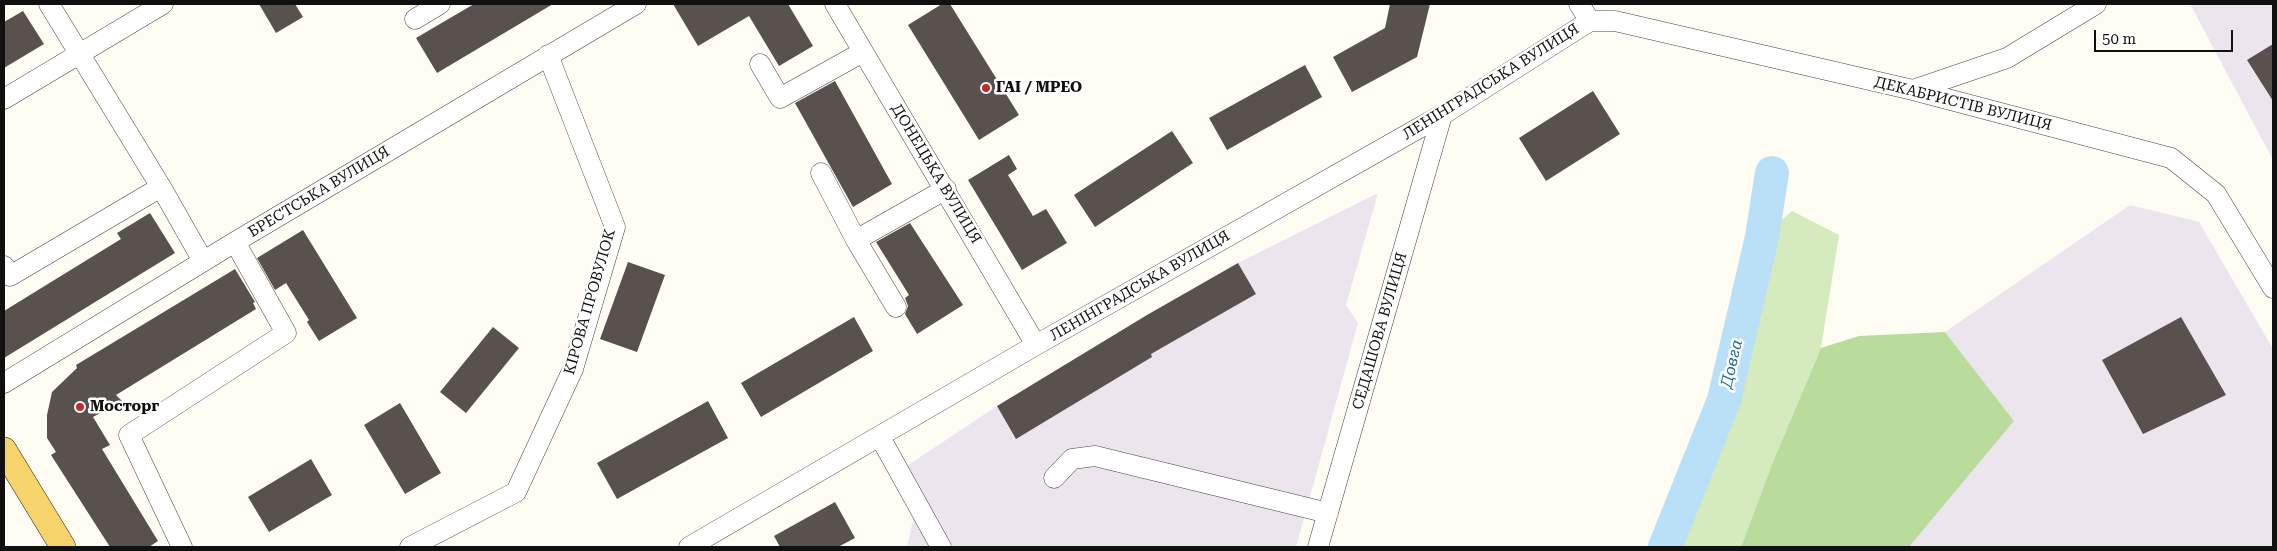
<!DOCTYPE html>
<html>
<head>
<meta charset="utf-8">
<style>
  body { margin:0 }
  #map { position:relative; width:2277px; height:551px; overflow:hidden; background:#fffcf4; font-family:"Roboto Serif",serif }
  canvas { display:block }
  .frame { position:absolute; inset:0; border:5px solid #101010; pointer-events:none }
  .scale { position:absolute; left:2094px; top:30px; width:139px; height:22px; box-sizing:border-box; border:2px solid #101010; border-top:0; padding-left:6px; font-size:15px; line-height:18px; white-space:nowrap; color:#101010; -webkit-text-stroke:4px #fff; paint-order:stroke }
</style>
</head>
<body>
<div id="map">
<canvas width="2277" height="551"></canvas>
<div class="frame"></div>
<div class="scale">50 m</div>
</div>
<script>
const context = document.querySelector('canvas').getContext('2d');
context.lineJoin = 'round';
function paint(path, color) { context.fillStyle = color; context.fill(path, 'evenodd'); }
const toPath = rows => new Path2D(rows.map(r => 'M' + r).join(''));
function stroke(path, color, width, dash) { context.strokeStyle = color; context.lineWidth = width; context.lineCap = dash ? 'butt' : 'round'; context.setLineDash(dash || []); context.stroke(path); }
function drawText(font, color, halo, rows, align = 'center') {
  context.font = font + ' "Roboto Serif",serif'; context.lineWidth = 5; context.setLineDash([]); context.textBaseline = 'middle'; context.strokeStyle = halo; context.fillStyle = color; for (const [text, x, y, turn = 0] of rows) {
    context.save(); context.translate(x, y); context.rotate((+turn || 0) * Math.PI / 180); context.textAlign = isNaN(turn) ? turn : align; if (halo) context.strokeText(text, 0, 0); context.fillText(text, 0, 0); context.restore();
  }
}
paint(toPath([
  [2190,4,2273,4,2273,160],
  [1378,193,1346,305,1358,323,1296,547,907,547,914,516,893,475,997,406,1017,438,1152,357,1144,342,1165,346,1256,294,1238,263],
  [2130,205,2199,222,2273,349,2273,547,1909,547,2014,421,1945,332]
]), '#ede5ee');
paint(toPath([
  [1792,211,1839,235,1821,348,1772,464,1741,547,1660,547,1685,461,1713,397,1738,292,1762,237]
]), '#d5eabd');
paint(toPath([
  [1945,332,2014,421,1909,547,1741,547,1772,464,1821,348,1859,336]
]), '#b9db9c');
stroke(toPath([
  [1665,547,1724,400,1762,237,1772,173]
]), '#b9e0f6', 34);
paint(toPath([
  [259,4,295,4,303,17,276,33],
  [474,4,553,4,437,73,416,38],
  [673,4,788,4,813,46,779,66,749,16,698,46],
  [942,4,950,4,1019,115,979,140,908,25],
  [1390,4,1430,4,1417,57,1352,92,1333,57,1385,28],
  [23,11,44,44,4,68,4,22],
  [2273,44,2273,101,2247,60],
  [1305,65,1322,97,1227,150,1209,118],
  [835,81,892,184,853,207,795,103],
  [1593,91,1620,134,1546,181,1519,138],
  [1172,131,1193,163,1095,227,1074,195],
  [1009,155,1017,169,1008,175,1033,216,1046,209,1067,243,1022,270,968,180],
  [150,213,175,253,4,358,4,311,121,239,117,233],
  [910,223,963,305,917,334,905,314,908,306,905,298,909,295,876,242],
  [303,230,357,318,319,341,307,322,309,320,286,283,275,290,257,258],
  [628,262,665,275,637,352,600,339],
  [1238,263,1256,294,1151,354,1152,357,1016,439,997,406,1147,315],
  [235,269,255,302,253,303,256,309,116,395,122,401,93,417,110,445,102,449,158,541,149,547,110,547,51,455,56,452,47,438,47,415,52,392,77,368,76,365],
  [854,317,873,351,761,417,741,383],
  [2181,317,2226,395,2143,434,2102,360],
  [493,327,519,348,466,413,440,392],
  [708,401,728,438,617,499,597,463],
  [400,403,441,473,405,494,364,425],
  [311,459,332,495,269,532,248,497],
  [835,502,855,538,838,547,780,547,774,536]
]), '#59514d');
const minor = toPath([
  [49,4,161,187,203,261],
  [835,4,1036,345],
  [1579,4,1590,21],
  [415,19,440,4],
  [1590,21,1615,21,1913,90,2171,158,2216,194,2273,288],
  [760,64,780,98,863,52],
  [1913,90,2007,58,2096,4],
  [4,99,163,4],
  [821,173,856,240,896,307],
  [856,240,946,189],
  [4,266,10,276,161,187],
  [4,383,235,242,636,4],
  [880,437,941,547],
  [1054,478,1072,459,1095,456,1328,513],
  [182,547,129,435,286,333,235,242],
  [410,547,516,492,573,369,615,227,548,55],
  [689,547,1036,345,1442,115,1590,21],
  [1318,547,1442,115]
]);
const major = toPath([
  [4,450,63,547]
]);
stroke(minor, '#434343', 21);
stroke(major, '#212121', 26);
stroke(minor, '#fff', 20);
stroke(major, '#f7d36c', 25);
for (const [x, y, r, color] of [
  [986,88,5,"#c02832"],
  [80,407,5,"#c02832"]
]) { const dot = new Path2D(); dot.arc(x, y, r, 0, 2 * Math.PI); context.fillStyle = color; context.fill(dot); stroke(dot, '#fff', 2); }
drawText('15px', '#101010', '#fff', [
  ["ЛЕНІНГРАДСЬКА ВУЛИЦЯ",1491,82,-32],
  ["ДЕКАБРИСТІВ ВУЛИЦЯ",1963,104,14],
  ["ДОНЕЦЬКА ВУЛИЦЯ",936,174,59],
  ["БРЕСТСЬКА ВУЛИЦЯ",319,192,-31],
  ["ЛЕНІНГРАДСЬКА ВУЛИЦЯ",1140,286,-30],
  ["КІРОВА ПРОВУЛОК",590,302,-74],
  ["СЕДАШОВА ВУЛИЦЯ",1380,331,-74]
]);
drawText('bold 15px', '#101010', '#fff', [
  ["ГАІ / МРЕО",996,88],
  ["Мосторг",90,407]
], 'left');
drawText('italic 16px', '#1969a3', '#fff', [
  ["Довга",1732,364,-77]
]);
</script>
</body>
</html>
